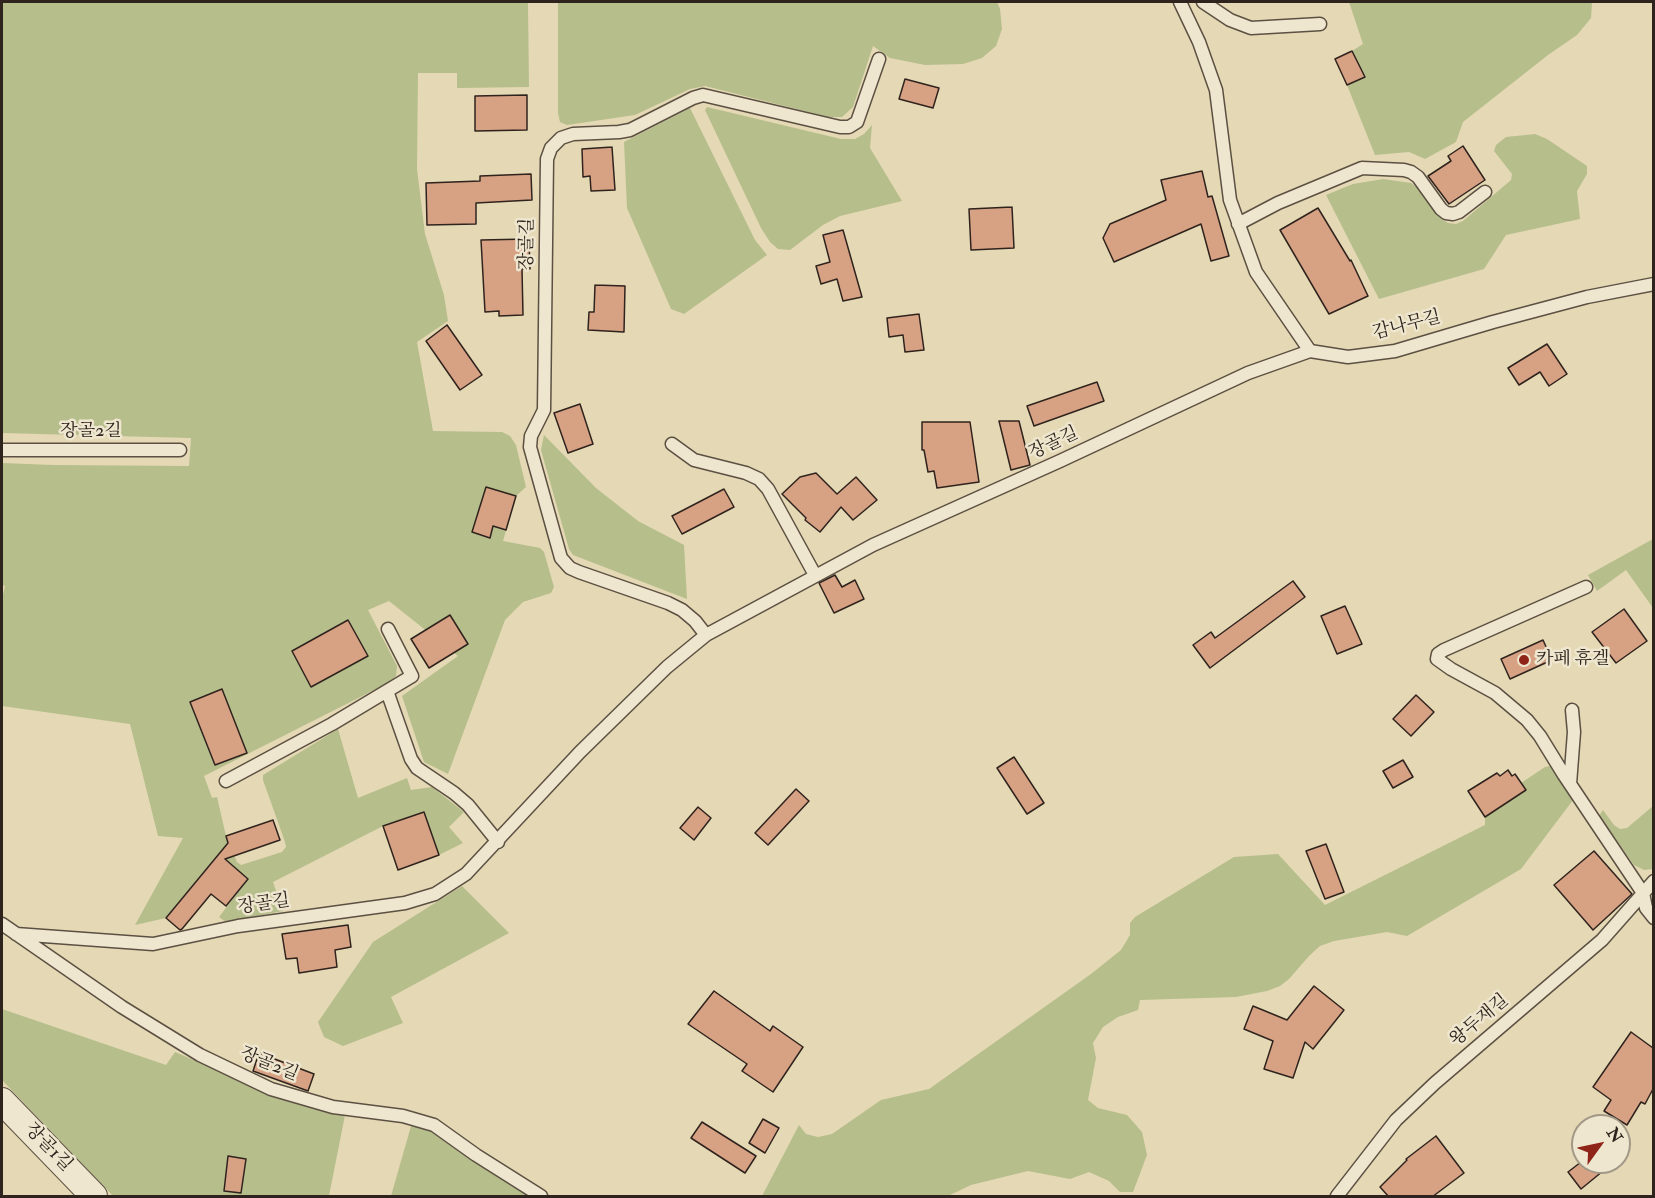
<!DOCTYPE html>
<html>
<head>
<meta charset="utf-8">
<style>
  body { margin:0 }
  #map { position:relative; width:1655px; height:1198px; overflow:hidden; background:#e5d8b4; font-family:"IM FELL Double Pica",serif }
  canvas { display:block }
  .frame { position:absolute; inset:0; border:3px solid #2f231d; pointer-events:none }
  .north { position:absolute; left:1571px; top:1114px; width:60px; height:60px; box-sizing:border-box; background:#eee6ce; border:2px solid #a29887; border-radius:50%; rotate:57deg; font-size:16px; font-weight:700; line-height:24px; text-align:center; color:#2f231d }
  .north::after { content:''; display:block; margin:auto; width:21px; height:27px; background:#8f2418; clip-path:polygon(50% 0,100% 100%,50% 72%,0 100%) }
</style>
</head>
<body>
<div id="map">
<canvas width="1655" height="1198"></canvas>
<div class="frame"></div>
<div class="north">N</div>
</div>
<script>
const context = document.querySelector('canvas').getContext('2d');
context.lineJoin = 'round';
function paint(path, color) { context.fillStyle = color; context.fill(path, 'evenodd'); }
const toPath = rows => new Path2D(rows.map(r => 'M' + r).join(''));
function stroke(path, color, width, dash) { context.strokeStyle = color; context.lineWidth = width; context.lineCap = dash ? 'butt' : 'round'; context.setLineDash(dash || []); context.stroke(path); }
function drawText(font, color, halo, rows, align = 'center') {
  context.font = font + ' "IM FELL Double Pica","Noto Serif KR",serif'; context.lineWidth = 5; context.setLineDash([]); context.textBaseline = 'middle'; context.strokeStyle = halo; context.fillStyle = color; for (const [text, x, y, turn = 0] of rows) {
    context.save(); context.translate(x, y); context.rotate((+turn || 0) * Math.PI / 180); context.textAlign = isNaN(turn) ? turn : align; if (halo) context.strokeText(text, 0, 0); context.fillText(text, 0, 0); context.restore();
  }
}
paint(toPath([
  [2,2,528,2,529,87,457,88,457,73,418,73,417,169,425,234,444,295,448,321,417,342,433,431,502,432,510,436,516,445,526,487,516,496,503,541,540,548,544,552,554,587,551,593,523,602,505,620,448,774,424,762,402,696,458,656,389,601,368,610,397,666,396,676,388,683,204,776,212,798,217,797,226,836,237,862,241,865,282,852,286,847,285,842,263,780,263,775,338,729,358,798,407,778,411,790,432,787,464,812,449,827,463,843,439,855,423,812,383,826,273,882,283,911,226,922,219,917,248,879,219,855,166,918,135,925,183,838,158,836,130,724,2,706,2,599,5,586,2,585,2,463,53,465,189,466,191,438,2,433],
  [348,620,311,687,292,651],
  [558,2,997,2,1000,9,1002,29,996,46,982,58,963,64,925,65,890,58,873,46,853,107,842,117,828,117,705,86,690,89,635,115,567,125,560,122,558,113],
  [1349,2,1592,2,1591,18,1577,35,1548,55,1463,122,1456,142,1425,159,1409,152,1375,155,1347,85,1364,77,1352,51,1363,44],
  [707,107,841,139,855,139,864,134,872,125,870,148,902,201,840,216,823,225,790,250,778,249,770,242,761,228,705,110],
  [690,108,755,240,767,255,684,314,671,309,627,208,624,142],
  [1535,134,1547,139,1587,166,1587,174,1577,191,1580,219,1506,235,1484,269,1379,299,1326,195,1353,184,1383,179,1411,183,1421,190,1442,219,1448,223,1456,224,1463,221,1511,180,1512,174,1494,151,1496,145,1506,137],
  [544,435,596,488,638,521,684,545,687,599,573,555,569,549,541,450],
  [1653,539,1653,608,1626,570,1597,591,1588,575],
  [1550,766,1573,800,1521,869,1407,936,1387,932,1334,941,1320,946,1309,956,1289,979,1280,986,1267,991,1236,997,1140,1000,1138,1010,1118,1017,1103,1027,1093,1043,1096,1058,1088,1100,1098,1108,1127,1115,1142,1132,1147,1155,1133,1192,1120,1192,1109,1181,1089,1172,1070,1179,1028,1171,971,1185,948,1196,762,1196,799,1125,806,1134,818,1137,832,1134,881,1100,929,1089,1091,974,1121,950,1130,935,1130,923,1135,917,1234,857,1278,854,1325,905,1485,825,1485,817,1525,791,1521,783,1545,767],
  [1653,806,1653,869,1644,870,1634,865,1599,816,1603,810,1614,825,1620,829,1627,828],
  [462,886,509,933,391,997,403,1023,343,1046,324,1037,318,1022,373,942],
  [2,1009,166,1065,175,1052,275,1095,345,1115,329,1196,113,1196,2,1080],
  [411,1126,427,1128,439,1135,473,1161,529,1196,391,1196]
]), '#b6be8c');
const building = toPath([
  [1352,51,1365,77,1347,85,1335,59,1352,51],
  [905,79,939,88,933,108,899,99,905,79],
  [527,95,527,130,475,131,475,96,527,95],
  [1463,146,1485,180,1449,204,1428,176,1451,161,1448,156,1463,146],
  [612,147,615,190,591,191,590,176,583,177,582,149,612,147],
  [1202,171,1208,197,1212,196,1229,256,1211,261,1201,224,1114,262,1103,238,1110,224,1166,200,1161,180,1202,171],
  [531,174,532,200,476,203,476,224,427,225,426,183,480,181,480,176,531,174],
  [1012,207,1014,248,971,250,969,209,1012,207],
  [1318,208,1350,261,1351,260,1368,296,1329,314,1280,230,1318,208],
  [843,230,862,297,843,301,837,279,821,284,816,266,830,262,823,235,843,230],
  [529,239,530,269,522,269,523,315,499,316,499,311,485,312,481,240,529,239],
  [595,285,625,286,624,332,588,330,589,312,594,312,595,285],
  [919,314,924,350,905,352,903,335,889,337,887,318,919,314],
  [447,325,482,375,460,390,426,341,447,325],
  [1547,344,1567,374,1549,386,1540,372,1519,385,1508,368,1547,344],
  [1097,382,1104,401,1034,426,1027,406,1097,382],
  [580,404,593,444,568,453,554,413,580,404],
  [999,421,1019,421,1030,465,1011,470,999,421],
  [922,422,970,422,979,482,937,488,934,471,928,472,924,450,922,450,922,422],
  [816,473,837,494,856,477,877,500,853,520,841,507,820,532,805,520,806,518,782,494,800,477,816,473],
  [486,487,516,496,506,530,493,526,490,538,472,532,486,487],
  [724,489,734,507,682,534,672,516,724,489],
  [835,575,842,587,855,580,864,599,834,613,819,583,835,575],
  [1293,581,1305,597,1210,668,1193,645,1211,632,1215,638,1293,581],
  [1345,606,1362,644,1337,654,1321,616,1345,606],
  [1624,609,1647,641,1616,663,1592,632,1624,609],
  [450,615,468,644,429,668,411,639,450,615],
  [348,620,368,656,311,687,292,651,348,620],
  [1543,640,1552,660,1510,679,1501,659,1543,640],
  [222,689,247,753,215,765,190,702,222,689],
  [1416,695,1434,712,1411,736,1393,719,1416,695],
  [1014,757,1044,803,1027,814,997,768,1014,757],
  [1403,760,1413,777,1393,788,1383,771,1403,760],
  [1508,770,1512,776,1515,774,1526,790,1485,817,1468,791,1497,773,1500,776,1508,770],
  [796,789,809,801,768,845,755,833,796,789],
  [698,807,711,818,694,840,680,828,698,807],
  [424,812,439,855,398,870,383,826,424,812],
  [273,820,280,840,225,859,248,879,226,906,211,894,182,929,180,930,166,918,228,843,226,836,273,820],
  [1326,844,1344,892,1325,899,1306,851,1326,844],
  [1594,851,1632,894,1593,930,1554,885,1594,851],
  [348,925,351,947,335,950,337,967,299,973,297,958,286,959,282,934,348,925],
  [1314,986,1344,1010,1313,1049,1305,1042,1293,1078,1264,1069,1273,1041,1244,1029,1253,1006,1287,1020,1314,986],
  [714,991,770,1031,773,1026,803,1047,773,1092,742,1071,747,1064,688,1024,714,991],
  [1631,1032,1653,1048,1653,1089,1645,1104,1641,1102,1627,1125,1604,1111,1611,1100,1593,1087,1631,1032],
  [259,1053,314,1074,308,1091,253,1071,259,1053],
  [763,1119,779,1128,765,1153,749,1143,763,1119],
  [702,1122,756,1156,745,1173,691,1138,702,1122],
  [1436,1136,1464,1173,1432,1197,1389,1197,1380,1187,1407,1160,1406,1159,1436,1136],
  [228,1156,246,1159,241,1193,224,1191,228,1156],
  [1581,1162,1614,1162,1581,1189,1568,1172,1581,1162]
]);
paint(building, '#d7a184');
stroke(building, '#2f231d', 1.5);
const service = toPath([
  [1180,2,1199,42,1216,90,1230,200,1256,272,1310,351,1348,357,1395,351,1493,322,1587,297,1654,284],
  [1203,2,1230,20,1251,28,1320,24],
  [1238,224,1278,203,1362,168,1404,170,1411,172,1418,177,1441,209,1446,213,1453,214,1459,212,1485,192],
  [672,444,694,460,746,473,759,479,768,489,815,575],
  [2,450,180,450],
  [1586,587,1444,650,1438,654,1437,659,1451,669,1495,693,1527,720,1540,736,1564,775,1643,893,1646,908,1654,918],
  [706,635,695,621,682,610,668,603,579,572,570,568,561,558,530,447,531,436,544,410,547,159,551,148,561,138,573,134,619,132,630,130,693,98,703,95,840,127,849,127,857,122,879,59],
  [387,691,411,759,417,768,454,793,468,805,498,842],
  [226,781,332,724,412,676,388,629],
  [1570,784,1574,732,1572,710],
  [2,924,122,1007,200,1055,271,1089,333,1107,403,1116,434,1125,476,1155,541,1196],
  [16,934,153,944,238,926,405,903,435,894,466,874,580,752,667,667,706,635,873,545,1060,461,1248,373,1310,351],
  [1337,1196,1396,1120,1435,1083,1602,940,1654,881]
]);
const minor = toPath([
  [2,1101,94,1196]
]);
stroke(service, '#5c5043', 15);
stroke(minor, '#5c5043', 28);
stroke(service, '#eee6ce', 12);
stroke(minor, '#eee6ce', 26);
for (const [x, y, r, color] of [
  [1524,660,6,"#8f2418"]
]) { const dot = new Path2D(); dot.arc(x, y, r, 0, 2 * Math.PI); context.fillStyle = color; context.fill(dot); stroke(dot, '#eee6ce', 2); }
drawText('18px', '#2f231d', '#eee6ce', [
  ["장골길",528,244,-89],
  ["감나무길",1407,326,-14],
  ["장골2길",91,432],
  ["장골길",1054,444,-25],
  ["장골길",264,905,-8],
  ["왕두재길",1480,1021,-40],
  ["장골2길",269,1065,22],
  ["장골1길",48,1148,46]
]);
drawText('18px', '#2f231d', '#eee6ce', [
  ["카페 휴겔",1536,660]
], 'left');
</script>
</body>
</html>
